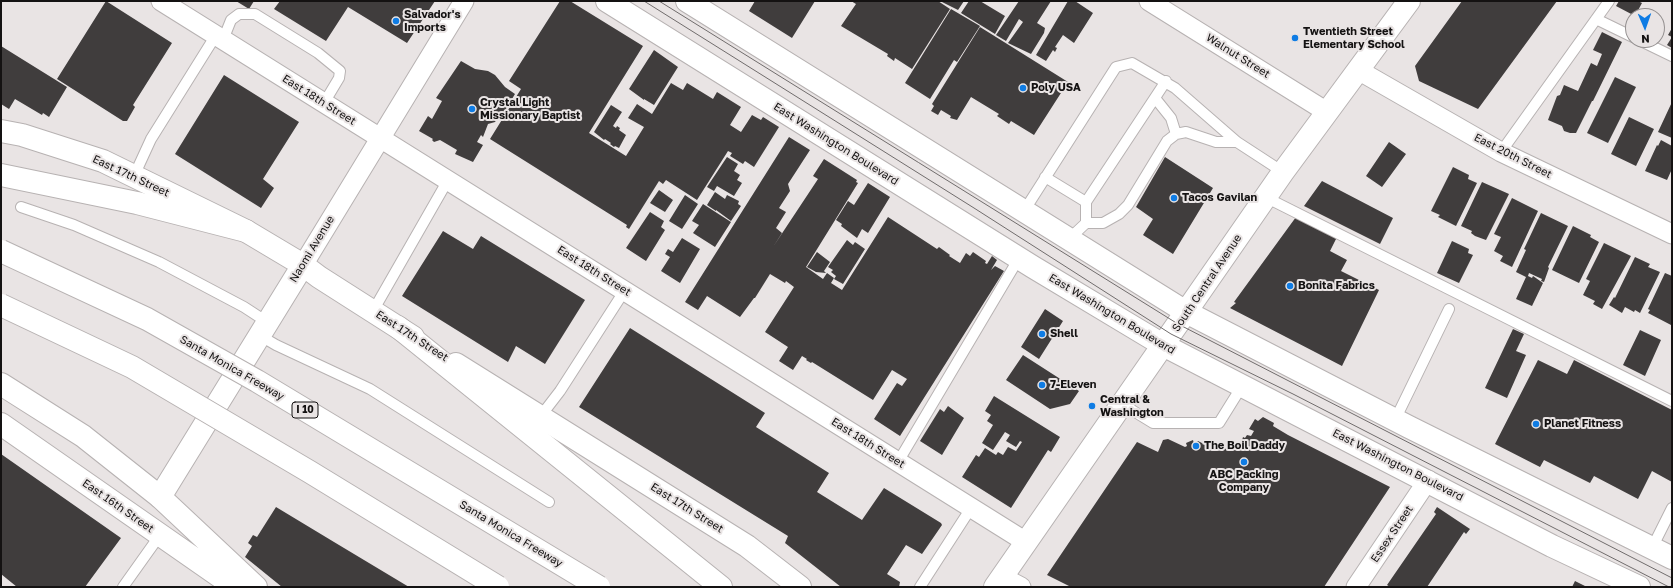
<!DOCTYPE html>
<html>
<head>
<meta charset="utf-8">
<style>
  body { margin:0 }
  #map { position:relative; width:1673px; height:588px; overflow:hidden; background:#e9e4e4; font-family:"Golos Text",sans-serif }
  canvas { display:block }
  .frame { position:absolute; inset:0; border:2px solid #141212; pointer-events:none }
  .north { position:absolute; left:1625px; top:8px; width:40px; height:40px; box-sizing:border-box; background:#e9e4e4; border:1px solid #949090; border-radius:50%; rotate:178deg; font-size:11px; font-weight:700; line-height:16px; text-align:center; color:#141212 }
  .north::after { content:''; display:block; margin:auto; width:14px; height:18px; background:#0f7ce4; clip-path:polygon(50% 0,100% 100%,50% 72%,0 100%) }
</style>
</head>
<body>
<div id="map">
<canvas width="1673" height="588"></canvas>
<div class="frame"></div>
<div class="north">N</div>
</div>
<script>
const context = document.querySelector('canvas').getContext('2d');
context.lineJoin = 'round';
function paint(path, color) { context.fillStyle = color; context.fill(path, 'evenodd'); }
const toPath = rows => new Path2D(rows.map(r => 'M' + r).join(''));
function stroke(path, color, width, dash) { context.strokeStyle = color; context.lineWidth = width; context.lineCap = dash ? 'butt' : 'round'; context.setLineDash(dash || []); context.stroke(path); }
function drawText(font, color, halo, rows, align = 'center') {
  context.font = font + ' "Golos Text",sans-serif'; context.lineWidth = 4; context.setLineDash([]); context.textBaseline = 'middle'; context.strokeStyle = halo; context.fillStyle = color; for (const [text, x, y, turn = 0] of rows) {
    context.save(); context.translate(x, y); context.rotate((+turn || 0) * Math.PI / 180); context.textAlign = isNaN(turn) ? turn : align; if (halo) context.strokeText(text, 0, 0); context.fillText(text, 0, 0); context.restore();
  }
}
paint(toPath([
  [106,1,172,43,133,105,135,107,127,121,123,121,57,79],
  [236,1,254,1,249,9],
  [280,1,435,1,407,43,348,7,326,41,274,9],
  [560,1,570,1,643,46,589,133,626,156,644,127,628,118,637,104,652,114,671,83,683,90,687,83,713,99,717,92,741,107,730,125,741,132,752,115,761,120,763,117,779,127,754,167,745,161,743,164,730,156,732,153,728,151,697,200,666,180,663,184,659,181,629,229,626,227,627,225,490,139,521,89,509,81],
  [755,1,815,1,792,38,749,11],
  [851,1,938,1,950,9,912,69,895,58,894,61,887,56,888,54,841,26,856,4],
  [940,1,964,1,958,10],
  [969,1,980,1,1005,16,995,34,961,13],
  [1019,1,1051,1,1037,23,1045,28,1044,33,1031,54,1008,43,1023,22,1019,19,1006,41,996,35],
  [1068,1,1075,1,1093,13,1074,43,1063,35,1055,47,1057,48,1055,52,1053,50,1046,61,1036,55],
  [1462,1,1557,1,1478,109,1419,81,1415,66],
  [1619,1,1638,1,1642,3,1635,16,1616,6],
  [951,9,980,26,957,62,954,60,930,99,905,83],
  [980,27,1068,82,1034,135,1011,121,1009,124,997,116,999,114,971,97,957,120,950,118,951,116,941,110,938,115,931,111,934,106,932,104],
  [1672,28,1672,48,1667,45,1672,37,1668,35],
  [1602,32,1622,42,1593,101,1592,101,1576,133,1570,133,1564,131,1562,126,1548,120,1557,96,1560,95,1564,85,1578,91,1591,63,1597,66,1602,54,1593,50],
  [1,46,67,87,49,117,43,113,42,115,15,99,9,109,1,104],
  [654,50,678,67,654,105,644,99,644,100,629,89],
  [461,61,475,69,488,71,495,75,505,87,515,94,501,117,499,116,495,122,488,124,483,137,481,135,477,142,483,145,473,162,455,154,457,150,440,140,434,142,432,140,433,139,419,131,428,116,432,119,442,101,436,98],
  [224,75,299,122,263,179,274,188,261,208,175,154],
  [1615,77,1636,87,1608,143,1587,133],
  [1672,102,1672,138,1658,132],
  [611,105,622,112,613,126,616,128,617,126,620,128,619,130,626,135,619,148,615,146,614,147,610,144,611,143,605,139,604,140,594,132],
  [1629,117,1654,129,1636,166,1611,154],
  [789,137,810,150,788,184,790,191,779,208,786,212,776,228,782,233,773,247,818,179,813,176,824,159,857,180,856,182,858,183,806,267,823,279,827,273,834,278,831,283,842,290,888,217,937,249,939,247,950,255,949,256,960,263,966,253,970,256,973,252,986,261,985,263,987,264,992,256,997,260,991,270,995,266,1004,271,900,436,874,419,897,383,902,386,907,379,892,370,873,400,812,362,811,363,806,360,807,359,802,356,793,370,779,361,788,347,765,332,794,287,786,281,785,283,770,274,755,298,754,298,740,317,707,296,698,310,685,302],
  [1661,140,1672,146,1672,169,1667,180,1645,171,1657,145,1658,146],
  [1389,142,1406,154,1382,187,1366,176],
  [727,157,738,164,734,171,740,175,737,180,742,183,734,196,717,186,714,191,707,187],
  [1165,157,1213,188,1173,254,1143,235,1153,219,1136,207],
  [1453,167,1469,175,1468,179,1477,183,1456,226,1438,217,1440,215,1431,211],
  [1322,181,1393,218,1380,244,1304,206],
  [1482,182,1509,194,1486,240,1475,236,1471,233,1472,231,1461,226],
  [868,183,890,197,868,233,862,229,857,238,841,226,842,224,836,220,848,201,854,205],
  [659,190,673,200,665,212,650,203],
  [715,192,725,199,727,195,739,201,738,204,741,206,731,221,716,210,716,211,707,205],
  [685,195,698,204,682,229,669,221],
  [1512,198,1538,211,1512,267,1500,261,1503,256,1494,251,1501,237,1494,234],
  [703,204,731,222,715,247,693,233,699,225,692,221],
  [650,212,664,221,661,227,665,230,646,261,626,248],
  [1541,213,1568,226,1548,267,1549,268,1544,282,1541,281,1542,279,1529,273,1528,276,1532,278,1533,276,1543,283,1532,306,1516,299,1526,277,1516,272,1526,250,1524,249],
  [1296,217,1337,237,1330,251,1347,260,1341,271,1379,290,1342,366,1230,308,1236,303,1234,302],
  [1573,226,1591,235,1590,237,1599,242,1579,283,1552,270],
  [443,231,473,249,481,236,585,300,545,364,516,346,508,362,402,296],
  [682,238,700,249,680,283,661,271,670,257,665,254,668,249,673,252],
  [847,240,853,245,855,242,865,249,843,284,834,279,836,276,831,272,833,270,828,267],
  [1452,241,1469,249,1468,253,1473,255,1459,283,1437,273],
  [1604,243,1631,256,1602,309,1593,304,1595,301,1583,295,1590,281,1586,279],
  [817,252,830,262,824,271,826,273,816,272,807,267],
  [1635,257,1650,264,1648,267,1660,272,1640,313,1635,310,1634,312,1625,307,1622,313,1609,305,1614,297,1615,298],
  [1665,273,1672,276,1671,325,1648,313,1650,310,1648,309],
  [1045,309,1063,321,1039,359,1021,347],
  [630,328,765,413,756,427,829,473,817,492,862,520,884,488,941,523,942,525,922,554,906,545,887,574,900,582,899,587,841,587,785,543,788,536,579,407],
  [1513,329,1524,334,1516,351,1526,355,1507,398,1485,388],
  [1640,330,1661,340,1645,376,1623,365],
  [1023,355,1079,391,1070,404,1050,409,1006,380],
  [1538,360,1567,374,1574,360,1672,410,1672,482,1652,471,1638,499,1594,476,1590,483,1544,460,1540,467,1495,444],
  [994,396,1060,437,1051,452,1048,450,1011,508,962,477,976,455,979,457,985,448,996,455,998,452,1003,455,1008,447,1016,451,1022,442,1020,441,1016,447,1006,441,1010,435,1005,432,993,450,982,443,993,425,987,421,991,415,985,411],
  [948,406,964,418,942,455,920,441,940,409,944,412],
  [1263,417,1274,423,1273,426,1288,435,1390,487,1324,587,1071,587,1047,575,1137,442,1158,452,1163,440,1168,439,1185,447,1187,446,1186,443,1193,440,1194,444,1198,441,1208,446,1207,450,1208,450,1210,446,1214,448,1215,446,1221,450,1241,444,1243,437,1245,438,1247,435,1251,436,1254,431,1249,429,1255,419,1258,421],
  [1,454,121,538,85,587,17,587,1,574],
  [276,507,334,542,409,587,282,587,245,557,252,546,248,543,253,535,257,537],
  [1437,507,1470,529,1466,534,1464,532,1427,587,1390,587,1387,585,1436,514,1434,512],
  [1575,581,1587,587,1572,587]
]), '#403d3d');
const lane = toPath([
  [1596,19,1633,37],
  [223,40,231,20,239,14,255,14,318,53,340,71,339,78,324,103],
  [1639,40,1672,56],
  [1155,98,1171,118,1176,134],
  [1501,152,1609,1],
  [134,176,151,139,216,35],
  [1045,177,1086,202],
  [1265,197,1672,401],
  [21,207,74,225,159,262,244,307,267,322],
  [1024,211,1116,67,1132,63,1175,88,1237,142,1283,172],
  [1086,223,1103,223,1119,214,1128,205,1167,141,1176,134,1186,132,1216,142,1237,142],
  [1069,239,1086,223,1086,202,1166,81],
  [373,311,448,180],
  [259,335,276,345,370,389,549,502],
  [1122,404,1153,423,1219,423,1242,386],
  [540,417,560,391,625,290],
  [1395,420,1449,309],
  [898,462,1019,258],
  [1652,548,1672,508],
  [123,587,160,535],
  [920,587,971,508]
]);
const street = toPath([
  [161,1,1026,542],
  [1149,1,1327,112],
  [1358,70,1501,152,1672,234],
  [303,265,464,1],
  [1002,577,1021,587],
  [1356,587,1428,480]
]);
const secondary = toPath([
  [1,131,22,135,103,161,246,231,303,265,319,277,413,337],
  [456,364,747,546,800,587],
  [1,424,235,587],
  [256,587,160,497,303,265],
  [995,587,1163,345]
]);
const primary = toPath([
  [607,1,1033,267,1163,345,1552,546,1639,587],
  [687,1,1186,312,1409,427,1672,558],
  [1163,345,1283,172,1409,1]
]);
const highway = toPath([
  [1,175,137,203,246,231],
  [398,327,721,587],
  [1,384,83,436,160,497]
]);
stroke(lane, '#b7b2b2', 12);
stroke(street, '#b7b2b2', 21);
stroke(secondary, '#b7b2b2', 24);
stroke(primary, '#b7b2b2', 24);
stroke(highway, '#b7b2b2', 24);
stroke(lane, '#fff', 10);
stroke(street, '#fff', 19);
stroke(secondary, '#fff', 22);
stroke(primary, '#fff', 22);
stroke(highway, '#fff', 22);
stroke(toPath([
  [644,1,974,208,1171,334,1293,394,1669,587],
  [659,1,1178,324,1672,578]
]), '#706c6c', 1);
const highwayBridge = toPath([
  [1,251,147,319,257,381,599,587],
  [1,305,132,367,310,472,498,587]
]);
stroke(highwayBridge, '#b7b2b2', 24, []);
stroke(highwayBridge, '#fff', 22);
for (const [x, y, r, color] of [
  [396,21,4,"#0f7ce4"],
  [1295,38,4,"#0f7ce4"],
  [1023,88,4,"#0f7ce4"],
  [472,109,4,"#0f7ce4"],
  [1174,198,4,"#0f7ce4"],
  [1290,286,4,"#0f7ce4"],
  [1042,334,4,"#0f7ce4"],
  [1042,385,4,"#0f7ce4"],
  [1092,406,4,"#0f7ce4"],
  [1536,424,4,"#0f7ce4"],
  [1196,446,4,"#0f7ce4"],
  [1244,462,4,"#0f7ce4"]
]) { const dot = new Path2D(); dot.arc(x, y, r, 0, 2 * Math.PI); context.fillStyle = color; context.fill(dot); stroke(dot, '#e9e4e4', 1.5); }
for (const [x, y, w] of [
  [305,410,26]
]) { const box = new Path2D(); box.roundRect(x - w / 2, y - 8, w, 16, 3); context.fillStyle = '#e9e4e4'; context.fill(box); stroke(box, '#141212', 1); }
drawText('bold 10px', '#141212', null, [
  ["I 10",305,410]
]);
drawText('bold 11px', '#141212', '#e9e4e4', [
  ["Salvador's",404,15],
  ["Imports",404,28],
  ["Twentieth Street",1303,32],
  ["Elementary School",1303,45],
  ["Poly USA",1031,88],
  ["Crystal Light",480,103],
  ["Missionary Baptist",480,116],
  ["Tacos Gavilan",1182,198],
  ["Bonita Fabrics",1298,286],
  ["Shell",1050,334],
  ["7-Eleven",1050,385],
  ["Central &",1100,400],
  ["Washington",1100,413],
  ["Planet Fitness",1544,424],
  ["The Boil Daddy",1204,446],
  ["ABC Packing",1244,475,"center"],
  ["Company",1244,488,"center"]
], 'left');
drawText('11px', '#141212', '#e9e4e4', [
  ["Walnut Street",1238,56,32],
  ["East 18th Street",319,100,32],
  ["East Washington Boulevard",836,144,32],
  ["East 20th Street",1513,156,27],
  ["East 17th Street",131,176,25],
  ["Naomi Avenue",312,249,-59],
  ["East 18th Street",594,271,32],
  ["South Central Avenue",1207,283,-56],
  ["East Washington Boulevard",1112,314,31],
  ["East 17th Street",412,336,33],
  ["Santa Monica Freeway",232,368,30],
  ["East 18th Street",868,443,32],
  ["East Washington Boulevard",1398,465,27],
  ["East 16th Street",118,506,35],
  ["East 17th Street",687,508,32],
  ["Santa Monica Freeway",511,534,31],
  ["Essex Street",1392,534,-56]
]);
</script>
</body>
</html>
